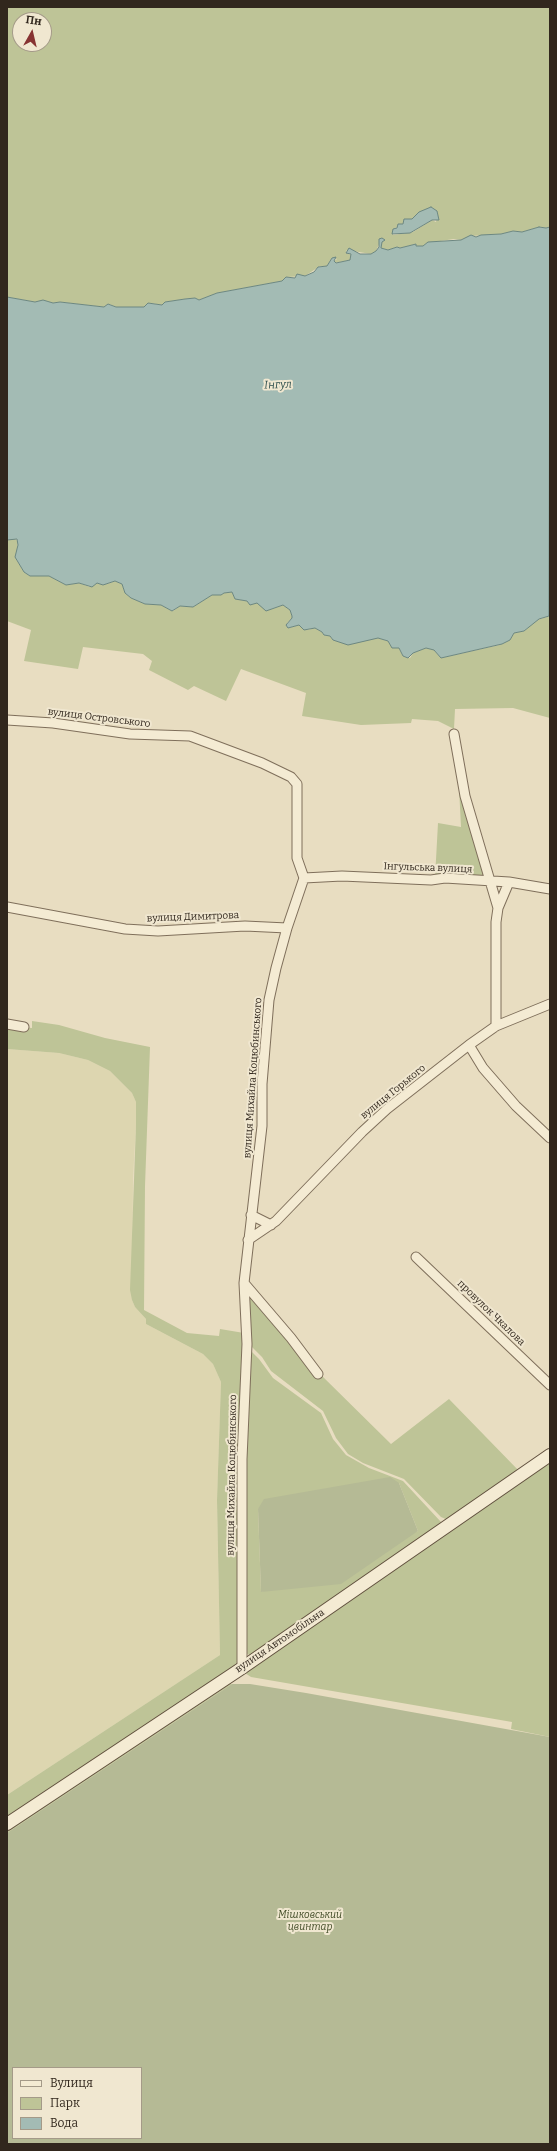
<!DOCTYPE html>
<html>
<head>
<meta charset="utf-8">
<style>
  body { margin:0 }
  #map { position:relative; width:557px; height:2151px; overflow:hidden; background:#e8ddc1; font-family:Bitter,serif }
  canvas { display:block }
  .frame { position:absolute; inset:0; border:8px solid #31271d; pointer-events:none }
  .legend { position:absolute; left:12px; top:2067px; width:130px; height:72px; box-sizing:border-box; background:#f0e7d0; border:1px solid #a49a88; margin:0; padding:5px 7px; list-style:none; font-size:12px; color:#31271d }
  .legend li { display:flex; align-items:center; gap:8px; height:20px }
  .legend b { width:20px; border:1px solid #a49a88 }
  .north { position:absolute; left:12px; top:12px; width:40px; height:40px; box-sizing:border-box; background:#f0e7d0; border:1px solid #a49a88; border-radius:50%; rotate:8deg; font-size:11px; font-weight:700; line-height:16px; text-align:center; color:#31271d }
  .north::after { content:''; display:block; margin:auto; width:14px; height:18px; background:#873332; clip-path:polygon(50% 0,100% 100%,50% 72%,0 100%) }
</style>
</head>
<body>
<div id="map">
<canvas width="557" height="2151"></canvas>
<div class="frame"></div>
<ul class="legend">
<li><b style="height:5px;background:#f4ebd3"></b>Вулиця</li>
<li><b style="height:11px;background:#bec497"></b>Парк</li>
<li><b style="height:11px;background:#a3bbb4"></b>Вода</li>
</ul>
<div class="north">Пн</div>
</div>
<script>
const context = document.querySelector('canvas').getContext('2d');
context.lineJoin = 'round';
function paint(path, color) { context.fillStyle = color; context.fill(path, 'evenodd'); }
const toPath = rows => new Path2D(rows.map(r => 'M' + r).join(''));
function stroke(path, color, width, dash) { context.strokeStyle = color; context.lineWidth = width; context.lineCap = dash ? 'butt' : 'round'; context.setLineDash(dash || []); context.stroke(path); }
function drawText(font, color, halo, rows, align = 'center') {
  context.font = font + ' Bitter,serif'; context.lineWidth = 4; context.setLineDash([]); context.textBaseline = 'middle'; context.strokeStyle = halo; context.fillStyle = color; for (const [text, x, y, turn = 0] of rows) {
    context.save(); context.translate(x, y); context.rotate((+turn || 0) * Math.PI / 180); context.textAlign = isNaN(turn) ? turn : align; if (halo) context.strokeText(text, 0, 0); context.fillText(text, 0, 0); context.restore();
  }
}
paint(toPath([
  [7,1049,59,1053,88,1060,110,1071,132,1093,136,1102,136,1125,133,1177,132,1300,135,1307,146,1319,146,1324,203,1354,213,1364,221,1382,217,1500,220,1655,7,1795]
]), '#ddd6b0');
paint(toPath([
  [7,7,550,7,550,227,546,228,539,227,522,232,513,231,501,234,471,236,461,240,454,239,427,243,423,246,416,246,416,244,400,248,397,247,388,250,381,248,382,238,376,251,371,254,347,250,346,252,351,255,350,260,335,263,334,261,337,259,332,258,327,266,320,266,305,276,287,277,282,281,217,293,199,300,195,298,185,299,165,302,162,305,150,303,144,307,116,307,109,304,104,307,60,302,53,303,45,301,35,302,7,297],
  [20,20,44,20,44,44,20,44],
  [431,207,438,213,436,222,432,220,413,232,393,235,393,229,402,225,407,219,412,219],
  [13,538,18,541,16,559,24,572,30,576,49,576,66,585,79,583,90,587,97,583,107,584,115,581,122,584,125,593,131,598,145,604,161,605,170,610,173,611,180,606,193,607,212,595,221,595,224,593,232,592,235,599,247,601,251,604,255,602,272,609,283,605,290,610,292,616,292,618,287,623,288,628,299,625,307,630,315,628,322,632,324,635,330,636,333,640,346,643,378,638,388,641,391,646,399,648,403,656,410,658,413,653,426,648,434,650,441,658,499,645,510,640,514,633,524,631,537,620,550,616,550,718,513,708,455,709,454,729,438,721,412,719,411,723,361,725,302,716,306,693,241,669,226,701,194,686,188,690,149,670,152,661,143,654,83,647,78,669,24,661,31,630,7,621,7,540],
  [458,768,486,877,435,878,438,823,461,827],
  [32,1021,59,1025,105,1038,150,1047,145,1186,144,1310,187,1333,219,1336,220,1329,244,1333,238,1661,232,1669,7,1820,7,1795,220,1655,217,1500,221,1382,213,1364,203,1354,146,1324,146,1319,135,1307,132,1300,130,1290,136,1125,136,1102,132,1093,110,1071,88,1060,59,1053,7,1049,7,1026,32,1028],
  [247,1291,319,1373,391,1444,449,1399,520,1472,448,1520,441,1517,404,1479,363,1463,348,1454,336,1438,323,1411,271,1371,262,1357,250,1345],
  [252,1352,259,1359,273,1378,321,1413,333,1439,346,1455,369,1468,403,1481,441,1522,441,1525,251,1656,246,1653,245,1517,250,1353],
  [399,1483,418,1531,261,1592,258,1509],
  [547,1461,550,1465,550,1737,511,1729,512,1722,251,1677,245,1673],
  [226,1684,232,1684,7,1833,7,1829]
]), '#bec497');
paint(toPath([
  [390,1477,399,1483,418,1531,341,1584,261,1592,258,1509,264,1499],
  [232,1684,250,1684,306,1693,550,1737,550,2144,7,2144,7,1833],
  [13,2068,141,2068,141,2138,13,2138]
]), '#b5ba95');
const water = toPath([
  [431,207,437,211,439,220,432,220,410,233,392,234,393,229,397,228,398,224,403,224,404,219,412,219,419,212,431,207],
  [539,227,546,228,550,227,549,616,539,619,524,631,514,633,510,640,502,644,441,658,434,650,426,648,413,653,408,658,403,656,399,648,392,648,388,641,378,638,348,645,333,640,330,636,324,635,322,632,315,628,304,630,299,625,288,628,286,625,292,618,292,616,290,610,283,605,266,611,257,603,250,605,247,601,235,599,232,592,224,593,221,595,212,595,193,607,180,606,172,611,161,605,145,604,131,598,125,593,122,584,115,581,103,585,97,583,92,587,79,583,66,585,49,576,30,576,24,572,15,557,18,545,17,539,7,540,7,297,35,302,43,300,53,303,60,302,104,307,108,304,116,307,144,307,148,303,162,305,165,302,185,299,195,298,199,300,217,293,282,281,286,277,295,278,297,274,305,276,314,272,318,267,327,266,332,258,336,257,334,261,336,263,350,260,351,254,346,253,349,248,360,254,371,254,376,251,379,247,379,239,382,238,385,240,382,242,381,248,388,250,397,247,400,248,416,244,416,246,423,246,428,242,461,240,471,235,476,237,481,235,501,234,513,231,522,232,539,227]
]);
paint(water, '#a3bbb4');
stroke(water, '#6c8781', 1);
const street = toPath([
  [7,720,53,723,130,734,190,736,262,763,291,777,297,784,297,858,304,878,287,928,276,968,269,1000,262,1084,262,1126,244,1283,247,1344,242,1459,242,1668],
  [454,734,465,796,498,908],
  [304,878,342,876,431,880,445,878,509,882,550,889],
  [7,907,125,929,158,931,245,926,287,928],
  [7,1024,24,1027],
  [496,1026,496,922,498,908,509,882],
  [469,1045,483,1068,516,1106,550,1138],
  [251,1215,271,1225],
  [248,1240,276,1221,362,1132,387,1109,469,1045,496,1026,550,1004],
  [416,1257,550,1385],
  [244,1283,291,1338,318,1374]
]);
const secondary = toPath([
  [7,1824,242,1668,550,1455]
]);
stroke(street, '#7f6f5b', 11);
stroke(secondary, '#61503e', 14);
stroke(street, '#f4ebd3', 9);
stroke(secondary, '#f4ebd3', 12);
drawText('10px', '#31271d', '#f0e7d0', [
  ["вулиця Островського",99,718,7],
  ["Інгульська вулиця",428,868,2],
  ["вулиця Димитрова",193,917,-2],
  ["вулиця Михайла Коцюбинського",253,1078,-86],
  ["вулиця Горького",393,1092,-39],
  ["провулок Чкалова",491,1313,44],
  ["вулиця Михайла Коцюбинського",232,1475,-89],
  ["вулиця Автомобільна",280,1641,-34]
]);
drawText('italic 10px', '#414b26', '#f0e7d0', [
  ["Мішковський",310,1915],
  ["цвинтар",310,1927]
]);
drawText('italic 11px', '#2e4f4d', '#f0e7d0', [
  ["Інгул",278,385,-2]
]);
</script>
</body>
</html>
